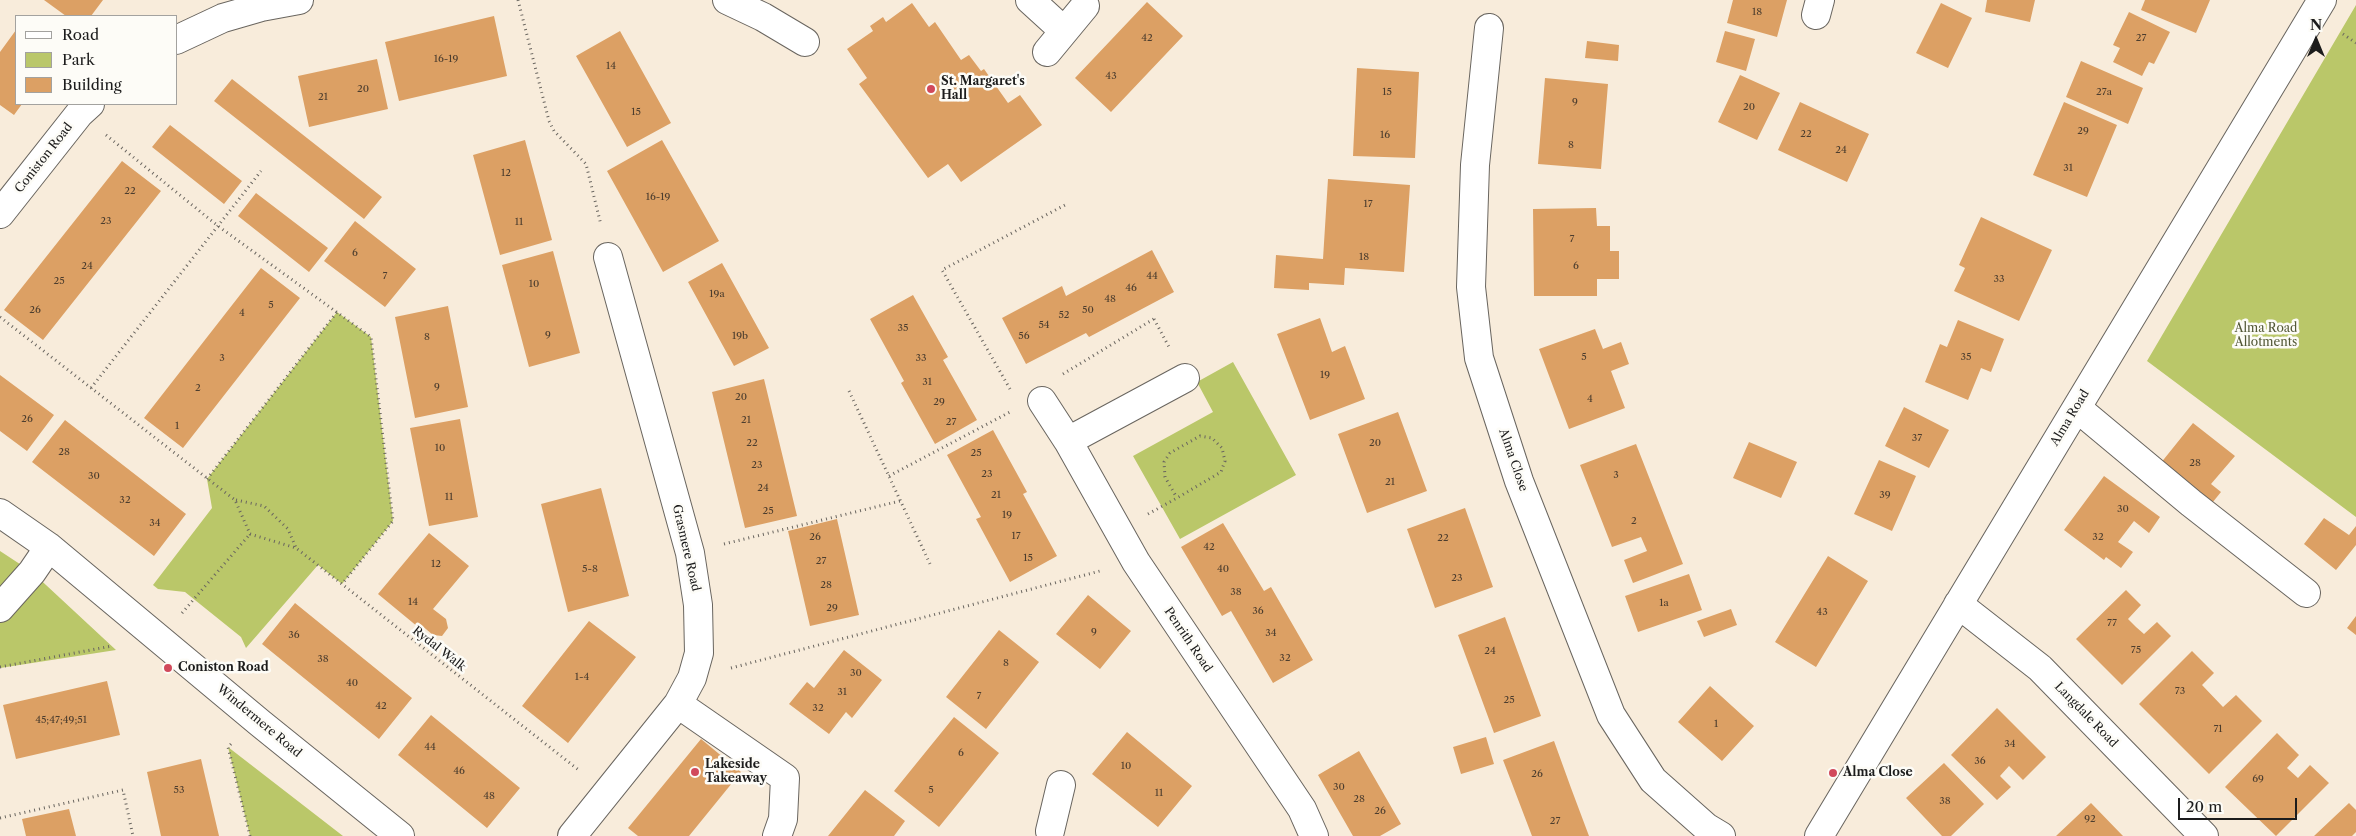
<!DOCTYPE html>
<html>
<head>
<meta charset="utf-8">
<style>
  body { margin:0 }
  #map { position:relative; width:2356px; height:836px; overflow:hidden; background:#f8ecdb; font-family:"Libre Caslon Text",serif }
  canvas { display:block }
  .legend { position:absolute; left:15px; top:15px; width:162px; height:90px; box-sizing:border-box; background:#fdfcf7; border:1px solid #a3a29f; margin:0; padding:6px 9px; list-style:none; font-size:15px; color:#1c1c1c }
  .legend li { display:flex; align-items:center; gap:10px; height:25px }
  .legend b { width:25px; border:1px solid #a3a29f }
  .north { position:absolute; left:2291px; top:15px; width:50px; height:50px; -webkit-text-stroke:4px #fdfcf7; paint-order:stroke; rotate:0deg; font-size:14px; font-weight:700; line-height:20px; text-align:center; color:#1c1c1c }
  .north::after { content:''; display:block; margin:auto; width:18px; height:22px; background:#1c1c1c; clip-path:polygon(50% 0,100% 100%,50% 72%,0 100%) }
  .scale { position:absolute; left:2178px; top:798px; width:119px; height:22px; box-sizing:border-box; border:2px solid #1c1c1c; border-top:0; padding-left:6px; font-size:15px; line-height:18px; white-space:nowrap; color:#1c1c1c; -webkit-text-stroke:4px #fdfcf7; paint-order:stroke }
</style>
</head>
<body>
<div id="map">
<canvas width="2356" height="836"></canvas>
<ul class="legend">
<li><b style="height:6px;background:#fff"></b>Road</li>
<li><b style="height:14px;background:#bac769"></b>Park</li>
<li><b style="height:14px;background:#dca064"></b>Building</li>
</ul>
<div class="north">N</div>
<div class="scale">20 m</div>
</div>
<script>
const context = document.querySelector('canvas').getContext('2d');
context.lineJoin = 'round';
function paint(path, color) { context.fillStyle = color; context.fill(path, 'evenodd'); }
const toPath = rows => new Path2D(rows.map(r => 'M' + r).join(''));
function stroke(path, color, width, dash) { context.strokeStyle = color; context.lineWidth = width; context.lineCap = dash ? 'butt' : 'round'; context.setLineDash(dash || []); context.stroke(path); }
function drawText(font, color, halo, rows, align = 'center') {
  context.font = font + ' "Libre Caslon Text",serif'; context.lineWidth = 5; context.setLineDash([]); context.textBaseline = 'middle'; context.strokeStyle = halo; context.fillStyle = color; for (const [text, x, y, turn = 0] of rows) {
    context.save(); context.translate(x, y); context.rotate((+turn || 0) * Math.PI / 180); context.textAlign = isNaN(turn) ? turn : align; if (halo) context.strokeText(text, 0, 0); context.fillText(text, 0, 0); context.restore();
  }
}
paint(toPath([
  [2356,5,2356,517,2147,361],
  [337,312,371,337,393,521,342,584,318,565,246,648,241,637,185,592,158,589,153,585,212,508,207,479],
  [1233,362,1296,475,1180,539,1133,456,1213,412,1197,382],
  [0,551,32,572,116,650,0,668],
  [228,747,343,836,250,836]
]), '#bac769');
paint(toPath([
  [44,0,103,0,91,16,66,16],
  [1733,0,1787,0,1777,37,1727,23],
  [1987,0,2035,0,2030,22,1985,12],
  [2145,0,2210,0,2196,33,2141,10],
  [1147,2,1183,36,1111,112,1075,78],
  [912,3,929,27,935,22,961,60,969,55,981,71,984,69,1008,103,1020,95,1042,125,961,182,948,164,928,178,859,84,867,78,847,49,873,31,870,26,883,17,886,22],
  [1941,3,1972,18,1948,68,1916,53],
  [2129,12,2170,32,2154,64,2149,62,2142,76,2113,62,2120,48,2113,45],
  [494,16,507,76,399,101,385,42],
  [16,30,16,104,22,104,14,115,0,105,0,52],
  [620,31,671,123,627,147,576,56],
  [1725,31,1755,39,1746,71,1716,62],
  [1587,41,1619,45,1618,61,1585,58],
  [377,59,388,109,309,127,298,76],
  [2081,61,2143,88,2128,124,2066,97],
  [1357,68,1419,72,1415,158,1353,156],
  [1740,75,1780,93,1757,140,1718,122],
  [1545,78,1608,84,1601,169,1538,164],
  [232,79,382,197,364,219,214,101],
  [1800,102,1869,134,1847,182,1778,150],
  [2064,102,2117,125,2087,197,2033,175],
  [170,125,242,181,224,204,152,147],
  [525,140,552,240,500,255,473,155],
  [662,140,719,241,663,272,607,171],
  [122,161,161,191,43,340,4,310],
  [1328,179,1410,185,1404,272,1345,268,1344,285,1309,283,1309,290,1274,288,1276,255,1323,259],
  [256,193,328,248,309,272,238,216],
  [1596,208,1597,226,1610,226,1610,251,1619,251,1619,279,1597,279,1597,296,1534,296,1533,209],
  [1981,217,2052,250,2019,321,1954,291,1965,268,1959,265],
  [355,221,416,269,385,307,324,261],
  [1152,250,1174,292,1089,337,1086,333,1026,364,1002,318,1062,286,1066,296],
  [553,251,580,353,529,367,502,265],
  [722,263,769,348,734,366,688,282],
  [261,268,300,298,183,448,144,418],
  [913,295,948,357,943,360,977,420,935,444,901,383,904,381,870,319],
  [448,306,468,407,415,418,395,317],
  [1320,318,1332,352,1345,346,1365,399,1310,420,1277,334],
  [1958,320,2004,339,1991,372,1981,368,1968,400,1925,382,1940,344,1947,347],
  [1595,329,1603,349,1621,342,1629,364,1611,371,1625,408,1569,429,1539,349],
  [0,375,54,415,27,451,0,431],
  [764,379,797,516,745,528,712,392],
  [1904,407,1949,430,1929,468,1885,446],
  [1398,412,1427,491,1367,513,1338,434],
  [460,419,478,517,429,526,410,428],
  [65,420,186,514,154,556,32,462],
  [2193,423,2235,456,2211,484,2221,492,2208,508,2156,469],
  [993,430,1027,492,1023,494,1057,556,1010,582,976,519,981,517,947,455],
  [1749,442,1797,462,1781,498,1733,478],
  [1636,444,1683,564,1633,583,1624,560,1647,551,1641,537,1612,547,1580,465],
  [1879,460,1916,476,1892,531,1854,514],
  [2104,476,2160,517,2149,533,2134,521,2118,542,2133,552,2121,568,2106,557,2104,560,2064,530],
  [601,488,629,596,568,612,541,504],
  [1465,508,1493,587,1435,608,1407,529],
  [2324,518,2349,535,2356,526,2356,545,2336,570,2304,544],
  [837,519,859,615,810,626,788,531],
  [1223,523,1264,591,1271,587,1313,660,1273,683,1231,611,1222,616,1181,547],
  [429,533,469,566,433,609,446,619,448,628,442,636,433,635,420,624,418,627,378,594],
  [1828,556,1868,581,1816,667,1775,642],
  [1689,574,1702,610,1638,632,1625,596],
  [2126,590,2141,605,2128,619,2136,627,2144,634,2157,622,2171,636,2122,685,2076,639],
  [1088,595,1131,631,1100,669,1056,634],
  [295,603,412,698,379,739,262,644],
  [1731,609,1737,625,1704,637,1697,621],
  [2356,616,2356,635,2347,628],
  [1505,617,1541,716,1494,733,1458,635],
  [589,621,636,657,568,743,522,706],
  [999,630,1039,662,986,729,946,697],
  [844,650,882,680,852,718,846,712,829,734,789,704,807,682,814,688],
  [2192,651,2214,673,2202,685,2223,707,2236,695,2262,721,2209,774,2139,704],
  [107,681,120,735,16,759,3,705],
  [1710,686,1754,726,1722,761,1678,722],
  [1997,708,2046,757,2023,780,2009,766,2000,776,2011,787,1997,800,1951,755],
  [431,715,520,788,487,828,398,755],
  [954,717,999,753,939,827,894,791],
  [1127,732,1192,786,1158,827,1092,774],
  [2277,733,2299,755,2287,768,2298,778,2310,765,2329,783,2276,836,2225,787],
  [1486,737,1494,764,1461,774,1453,747],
  [701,739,741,772,689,836,638,836,628,828],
  [1554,741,1571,788,1589,836,1532,836,1503,760],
  [1359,751,1401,824,1380,836,1353,836,1318,775],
  [201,759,219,836,161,836,147,772],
  [1944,763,1984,804,1951,836,1942,836,1906,798],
  [865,790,905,821,894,836,828,836],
  [2091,803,2123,836,2056,836],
  [2349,803,2356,810,2356,832,2352,836,2314,836],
  [69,809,76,836,26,836,22,819]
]), '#dca064');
const minor = toPath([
  [727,0,763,17,805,42],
  [1030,0,1064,31],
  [1816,15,1820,0],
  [1489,28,1475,165,1471,287,1479,358,1519,481,1611,715,1653,780,1706,827,1721,836],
  [176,40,223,18,261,7,299,0],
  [1047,52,1085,6],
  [0,214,79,114,90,104],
  [1042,401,1068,441,1136,562,1302,809,1314,836],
  [2077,408,2191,503,2306,593],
  [1068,441,1185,378],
  [0,513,49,547,260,723,400,836],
  [1958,604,2040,668,2204,836],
  [0,608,32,572,49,547],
  [678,704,785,778,783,819,777,836],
  [1050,831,1061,785],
  [572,836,678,704,692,678,699,653,698,605,690,553,608,257],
  [1819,836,2322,0]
]);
stroke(minor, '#69655f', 30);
stroke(toPath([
  [518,0,549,121,554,131,586,164,601,225],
  [2343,34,2356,43],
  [106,135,218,226,371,337,393,521,342,584],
  [0,317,235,500,250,534,296,548,580,771],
  [1154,319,1169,347],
  [1063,374,1157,317],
  [91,388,261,171],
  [1010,389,942,270,1065,205],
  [849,391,930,564],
  [889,476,1010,412],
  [207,479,337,312],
  [236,500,264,506,288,529,296,548],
  [1148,514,1159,508,1177,498,1221,472,1225,461,1222,448,1212,438,1200,436,1170,453,1164,462,1165,477,1177,498],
  [724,544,900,501],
  [182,613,250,534],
  [0,667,112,646],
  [731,668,1100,571],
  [231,744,228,747,250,836],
  [0,818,123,790,133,836]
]), '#69655f', 3, [1, 4]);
stroke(minor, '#fff', 28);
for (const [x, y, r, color] of [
  [931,89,5,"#d1495b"],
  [168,668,5,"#d1495b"],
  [695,772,5,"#d1495b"],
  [1833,773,5,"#d1495b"]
]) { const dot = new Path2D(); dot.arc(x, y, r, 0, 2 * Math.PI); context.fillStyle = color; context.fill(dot); stroke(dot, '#fdfcf7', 2); }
drawText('10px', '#4c3d2e', null, [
  ["18",1757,12],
  ["42",1147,38],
  ["27",2141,38],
  ["16-19",446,59],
  ["14",611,66],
  ["43",1111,76],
  ["20",363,89],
  ["15",1387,92],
  ["27a",2104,92],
  ["21",323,97],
  ["9",1575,102],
  ["20",1749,107],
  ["15",636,112],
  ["29",2083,131],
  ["22",1806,134],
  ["16",1385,135],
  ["8",1571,145],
  ["24",1841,150],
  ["31",2068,168],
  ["12",506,173],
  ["22",130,191],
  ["16-19",658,197],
  ["17",1368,204],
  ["23",106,221],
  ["11",519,222],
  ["7",1572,239],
  ["6",355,253],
  ["18",1364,257],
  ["24",87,266],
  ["6",1576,266],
  ["7",385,276],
  ["44",1152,276],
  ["33",1999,279],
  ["25",59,281],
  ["10",534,284],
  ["46",1131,288],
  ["19a",717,294],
  ["48",1110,299],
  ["5",271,305],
  ["26",35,310],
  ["50",1088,310],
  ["4",242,313],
  ["52",1064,315],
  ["54",1044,325],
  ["35",903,328],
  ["9",548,335],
  ["19b",740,336],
  ["56",1024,336],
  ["8",427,337],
  ["5",1584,357],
  ["35",1966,357],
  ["3",222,358],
  ["33",921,358],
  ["19",1325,375],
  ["31",927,382],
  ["9",437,387],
  ["2",198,388],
  ["20",741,397],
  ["4",1590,399],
  ["29",939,402],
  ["26",27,419],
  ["21",746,420],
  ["27",951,422],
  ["1",177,426],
  ["37",1917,438],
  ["22",752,443],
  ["20",1375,443],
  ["10",440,448],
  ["28",64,452],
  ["25",976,453],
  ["28",2195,463],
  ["23",757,465],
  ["23",987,474],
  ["3",1616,475],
  ["30",94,476],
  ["21",1390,482],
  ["24",763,488],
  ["21",996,495],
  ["39",1885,495],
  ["11",449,497],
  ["32",125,500],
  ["30",2123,509],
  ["25",768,511],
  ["19",1007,515],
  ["2",1634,521],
  ["34",155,523],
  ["17",1016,536],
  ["26",815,537],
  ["32",2098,537],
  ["22",1443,538],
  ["42",1209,547],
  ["15",1028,558],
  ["27",821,561],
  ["12",436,564],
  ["5-8",590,569],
  ["40",1223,569],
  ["23",1457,578],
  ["28",826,585],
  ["38",1236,592],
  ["14",413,602],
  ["1a",1664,603],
  ["29",832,608],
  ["36",1258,611],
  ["43",1822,612],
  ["77",2112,623],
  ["9",1094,632],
  ["34",1271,633],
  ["36",294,635],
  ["75",2136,650],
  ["24",1490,651],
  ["32",1285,658],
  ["38",323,659],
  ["8",1006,663],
  ["30",856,673],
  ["1-4",582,677],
  ["40",352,683],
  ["73",2180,691],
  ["31",842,692],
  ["7",979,696],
  ["25",1509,700],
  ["42",381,706],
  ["32",818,708],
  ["45;47;49;51",61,720],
  ["1",1716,724],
  ["71",2218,729],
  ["34",2010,744],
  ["44",430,747],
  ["6",961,753],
  ["36",1980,761],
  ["10",1126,766],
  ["46",459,771],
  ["26",1537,774],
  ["69",2258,779],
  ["30",1339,787],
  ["53",179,790],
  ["5",931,790],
  ["11",1159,793],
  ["48",489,796],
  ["28",1359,799],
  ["38",1945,801],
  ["26",1380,811],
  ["92",2090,819],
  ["27",1555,821]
]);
drawText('bold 12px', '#1c1c1c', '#fdfcf7', [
  ["St. Margaret's",941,82],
  ["Hall",941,96],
  ["Coniston Road",178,668],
  ["Lakeside",705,765],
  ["Takeaway",705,779],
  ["Alma Close",1843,773]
], 'left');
drawText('12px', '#1c1c1c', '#fdfcf7', [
  ["Coniston Road",44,158,-52],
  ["Alma Road",2070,418,-59],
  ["Alma Close",1513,460,71],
  ["Grasmere Road",686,548,77],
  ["Penrith Road",1188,640,56],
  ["Rydal Walk",439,649,38],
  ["Langdale Road",2086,715,46],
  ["Windermere Road",259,721,40]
]);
drawText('12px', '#535837', '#fdfcf7', [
  ["Alma Road",2266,329],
  ["Allotments",2266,343]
]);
</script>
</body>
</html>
